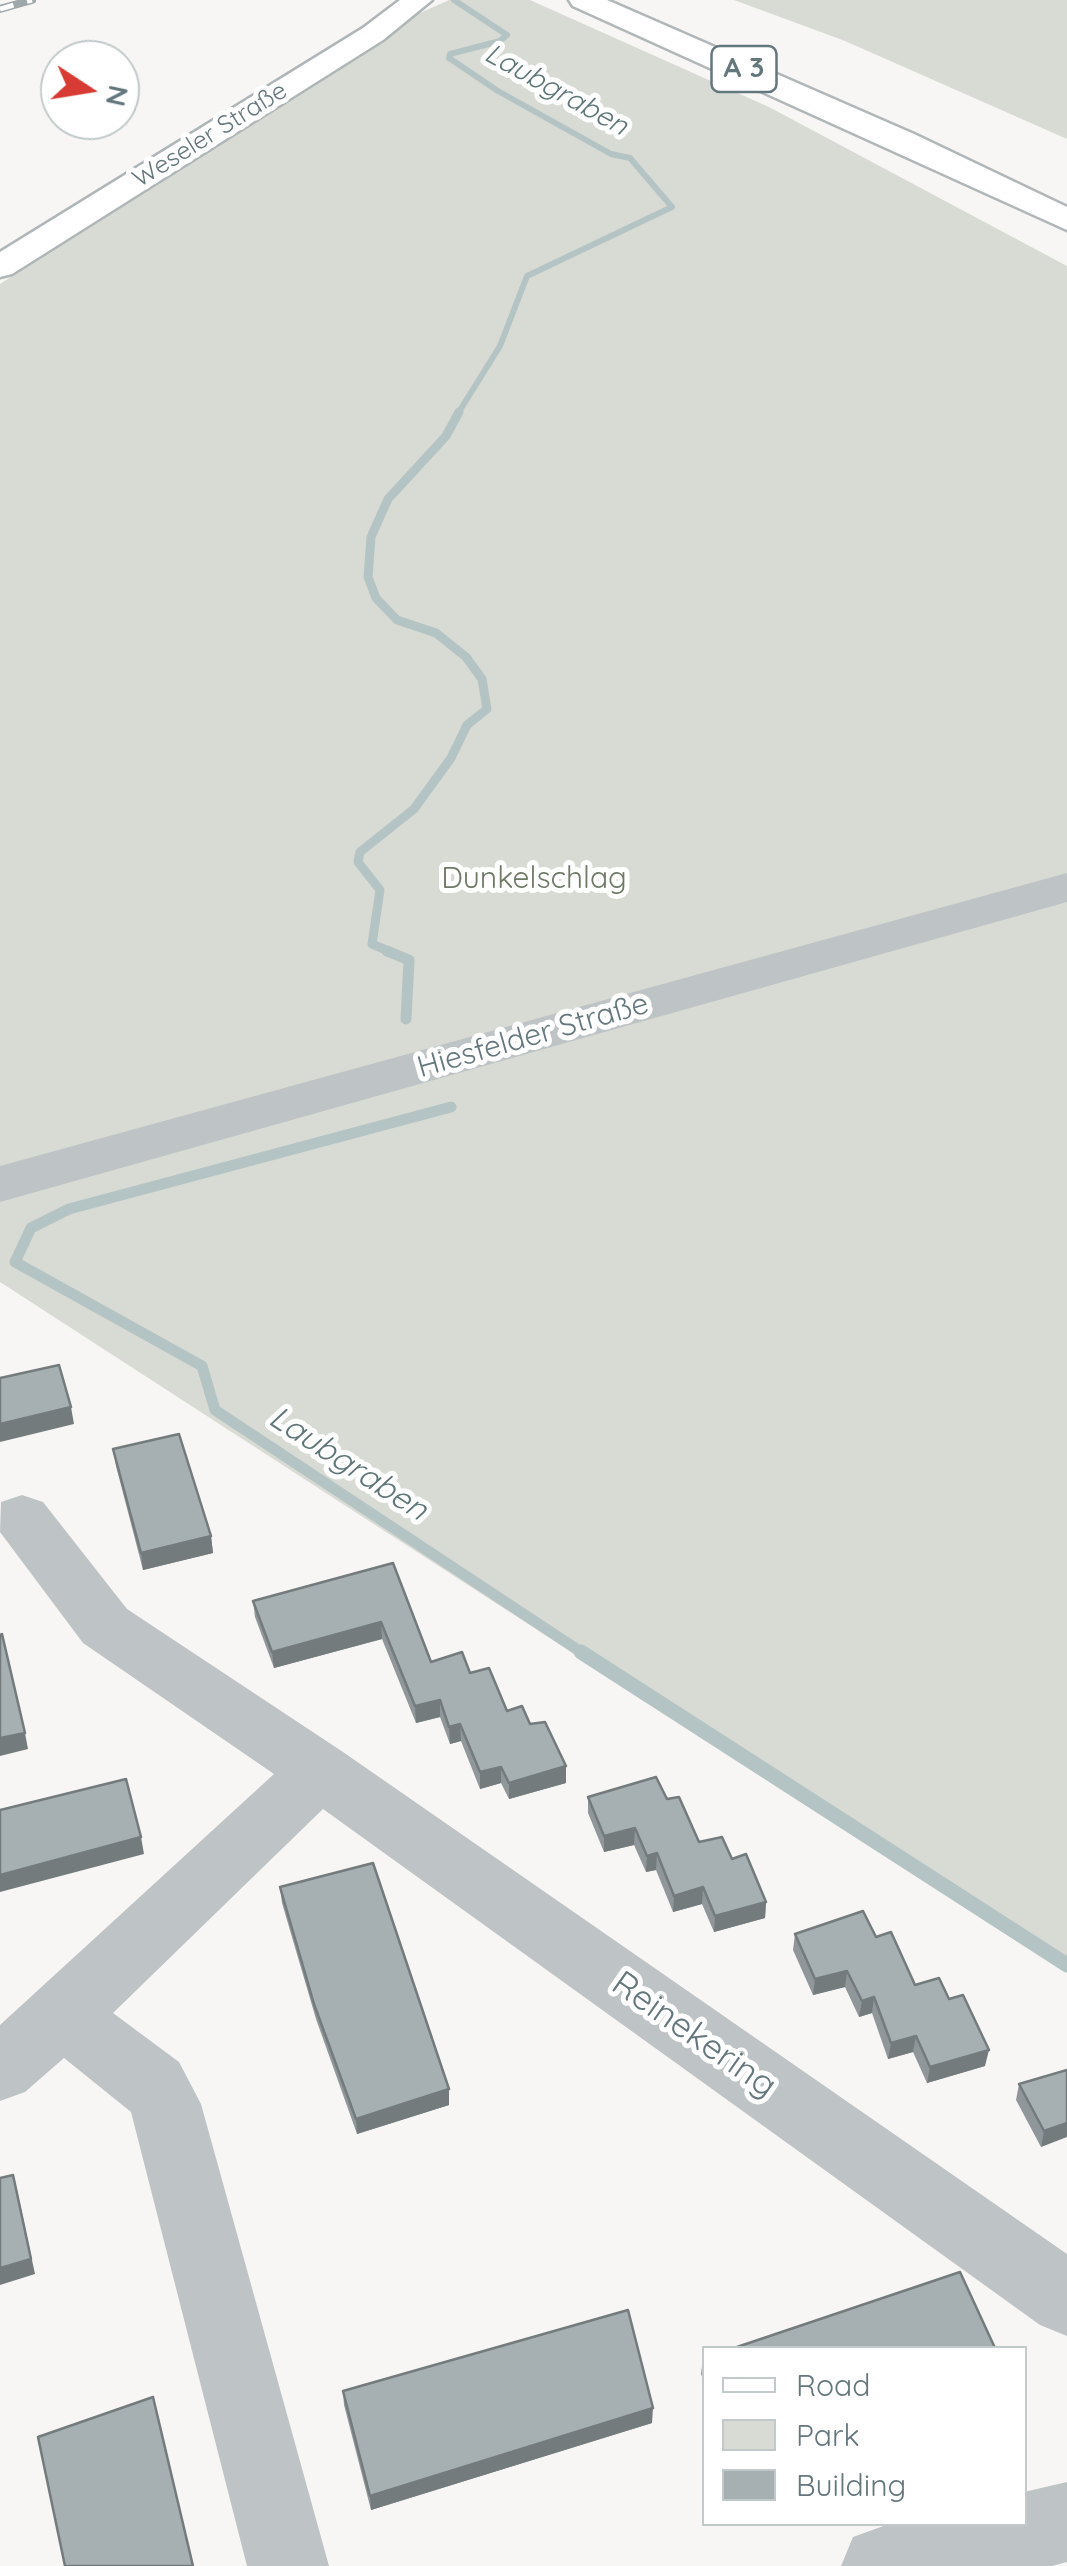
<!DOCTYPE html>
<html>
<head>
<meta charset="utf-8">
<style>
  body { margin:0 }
  #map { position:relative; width:1067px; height:2566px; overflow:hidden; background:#f7f6f4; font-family:Quicksand,sans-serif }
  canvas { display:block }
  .legend { position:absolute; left:702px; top:2346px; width:325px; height:180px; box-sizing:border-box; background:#fff; border:2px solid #c1c9cb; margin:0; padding:12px 18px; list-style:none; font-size:30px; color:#64777d }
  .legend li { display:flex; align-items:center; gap:20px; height:50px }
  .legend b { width:50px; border:2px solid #c1c9cb }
  .north { position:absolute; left:40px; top:40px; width:100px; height:100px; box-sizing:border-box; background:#fff; border:2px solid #c1c9cb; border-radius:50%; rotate:102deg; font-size:28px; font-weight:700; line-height:40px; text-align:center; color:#64777d }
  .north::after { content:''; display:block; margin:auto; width:35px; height:45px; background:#d73b33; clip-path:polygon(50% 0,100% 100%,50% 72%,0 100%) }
</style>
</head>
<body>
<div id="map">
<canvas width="1067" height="2566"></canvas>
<ul class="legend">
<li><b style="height:12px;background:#fff"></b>Road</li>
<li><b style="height:28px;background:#d8dbd3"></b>Park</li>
<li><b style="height:28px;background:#a6b0b3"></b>Building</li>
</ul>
<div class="north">N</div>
</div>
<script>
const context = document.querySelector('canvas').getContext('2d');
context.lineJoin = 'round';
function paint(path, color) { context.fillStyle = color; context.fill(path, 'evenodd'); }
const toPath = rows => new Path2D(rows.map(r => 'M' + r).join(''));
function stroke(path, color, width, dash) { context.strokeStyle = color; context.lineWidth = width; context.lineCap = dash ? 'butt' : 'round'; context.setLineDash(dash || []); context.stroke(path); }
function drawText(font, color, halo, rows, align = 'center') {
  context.font = font + ' Quicksand,sans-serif'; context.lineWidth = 10; context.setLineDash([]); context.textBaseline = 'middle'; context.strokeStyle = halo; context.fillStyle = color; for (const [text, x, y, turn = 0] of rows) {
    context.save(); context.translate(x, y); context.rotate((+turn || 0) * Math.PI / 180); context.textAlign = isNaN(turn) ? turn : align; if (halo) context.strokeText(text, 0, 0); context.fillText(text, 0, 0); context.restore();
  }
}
paint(toPath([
  [449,0,530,0,769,107,1067,266,1067,1973,0,1282,0,284,411,17],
  [734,0,1067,0,1067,139,845,41]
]), '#d8dbd3');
stroke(toPath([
  [454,0,507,35,500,41,450,54,449,58,498,91,611,154,630,158,672,207,527,276,500,346,457,415]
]), '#b4c4c5', 6);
stroke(toPath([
  [393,953,372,944,380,890,358,862,360,852,414,809,451,758,467,725,487,709,482,679,466,657,436,633,397,620,376,598,368,577,371,537,388,499,446,436,459,412]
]), '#b4c4c5', 9);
stroke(toPath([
  [387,951,409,960,406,1019],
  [451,1107,69,1209,31,1228,15,1262,202,1366,215,1410,584,1654]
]), '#b4c4c5', 11);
stroke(toPath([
  [581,1652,1067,1965]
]), '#b4c4c5', 15);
const major = toPath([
  [400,0,432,0,383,40,12,274,0,277,0,252,363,28,400,0]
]);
const highway = toPath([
  [569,0,607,0,914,134,1067,207,1067,230,573,6,569,0]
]);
stroke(major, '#afb6b8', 5);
stroke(highway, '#b1b6b8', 5);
paint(toPath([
  [1067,873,1067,902,0,1202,0,1166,1067,873],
  [22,1495,43,1502,127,1609,343,1752,1067,2254,1067,2336,1040,2325,323,1809,113,2013,179,2062,201,2104,329,2566,247,2566,131,2112,64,2058,25,2092,0,2101,0,2025,274,1774,83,1643,0,1532,1,1502,22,1495],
  [1067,2482,1067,2562,1052,2566,841,2566,853,2537,889,2524,1024,2524,1024,2492,1067,2482]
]), '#bec3c5');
paint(major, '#fff');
paint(highway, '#fff');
const rail = toPath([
  [0,9,32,0]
]);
stroke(rail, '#9ea7aa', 8);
stroke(rail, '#fff', 5, [14]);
paint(toPath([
  [113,1449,211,1536,213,1553,143,1570,116,1466],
  [393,1563,431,1662,470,1673,507,1711,530,1724,566,1783,509,1799,501,1783,480,1789,461,1741,450,1744,440,1717,416,1723,382,1639,274,1668,255,1617,253,1601],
  [588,1797,667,1799,699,1842,732,1859,766,1902,765,1918,714,1932,702,1904,673,1912,656,1870,646,1872,634,1845,604,1852,588,1813],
  [280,1887,449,2105,357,2134,316,2019,282,1903],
  [795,1934,876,1937,915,1985,949,1999,985,2066,927,2083,913,2052,888,2059,872,2013,859,2017,845,1987,813,1995,793,1950],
  [1067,2070,1041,2147,1016,2100,1019,2084],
  [703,2359,704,2359,704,2382,701,2374],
  [343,2391,652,2423,371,2510,344,2405]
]), '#8f979a');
paint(toPath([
  [71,1407,74,1424,0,1442,0,1424],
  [211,1536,213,1553,143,1570,141,1553],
  [381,1622,382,1639,274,1668,272,1652],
  [440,1700,440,1717,416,1723,415,1706],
  [460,1724,461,1741,450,1744,449,1727],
  [25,1733,28,1749,0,1756,0,1738],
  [566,1766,566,1783,509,1799,509,1783],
  [501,1767,501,1783,480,1789,480,1772],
  [635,1828,634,1845,604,1852,604,1836],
  [141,1837,144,1854,0,1892,0,1875],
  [657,1853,656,1870,646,1872,647,1856],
  [703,1887,702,1904,673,1912,674,1896],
  [766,1902,765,1918,714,1932,715,1916],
  [847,1971,845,1987,813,1995,815,1979],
  [874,1997,872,2013,859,2017,862,2001],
  [916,2036,913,2052,888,2059,891,2043],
  [989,2050,985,2066,927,2083,930,2067],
  [449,2089,449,2105,357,2134,356,2119],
  [1067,2123,1067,2137,1041,2147,1044,2131],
  [17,2190,35,2274,0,2285,0,2268],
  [653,2408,652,2423,371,2510,370,2496]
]), '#747b7d');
const building = toPath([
  [59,1365,71,1407,0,1424,0,1378,59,1365],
  [179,1434,211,1536,141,1553,113,1449,179,1434],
  [393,1563,431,1662,462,1652,470,1673,489,1668,507,1711,522,1706,530,1724,545,1722,566,1766,509,1783,501,1767,480,1772,460,1724,449,1727,440,1700,415,1706,381,1622,272,1652,253,1601,393,1563],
  [2,1634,25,1733,0,1738,0,1635,2,1634],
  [656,1777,667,1799,679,1797,699,1842,722,1837,732,1859,746,1854,766,1902,715,1916,703,1887,674,1896,657,1853,647,1856,635,1828,604,1836,588,1797,656,1777],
  [126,1779,141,1837,0,1875,0,1810,126,1779],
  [373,1863,449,2089,356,2119,314,2004,280,1887,373,1863],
  [863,1911,876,1937,891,1932,915,1985,939,1978,949,1999,963,1995,989,2050,930,2067,916,2036,891,2043,874,1997,862,2001,847,1971,815,1979,795,1934,863,1911],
  [1067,2070,1067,2123,1044,2131,1019,2084,1067,2070],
  [13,2175,31,2259,0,2268,0,2178,13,2175],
  [960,2272,995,2348,734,2348,960,2272],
  [628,2310,653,2408,370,2496,343,2391,628,2310],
  [153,2397,193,2566,65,2566,38,2437,153,2397]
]);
paint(building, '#a6b0b3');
stroke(building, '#747b7d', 2.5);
drawText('25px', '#64777d', '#fff', [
  ["Weseler Straße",210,135,-32]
]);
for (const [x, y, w] of [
  [744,69,65]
]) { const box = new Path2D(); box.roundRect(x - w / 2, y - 23, w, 46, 8); context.fillStyle = '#fff'; context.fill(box); stroke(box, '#64777d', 2.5); }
drawText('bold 28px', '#64777d', null, [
  ["A 3",744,69]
]);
drawText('italic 28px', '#5e7678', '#fff', [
  ["Laubgraben",556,90,29]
]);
drawText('30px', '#6e7a66', '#fff', [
  ["Dunkelschlag",534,879]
]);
drawText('30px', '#64777d', '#fff', [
  ["Hiesfelder Straße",533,1036,-16]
]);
drawText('italic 32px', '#5e7678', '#fff', [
  ["Laubgraben",348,1464,33]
]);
drawText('35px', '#64777d', '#fff', [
  ["Reinekering",694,2035,35]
]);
</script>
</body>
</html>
